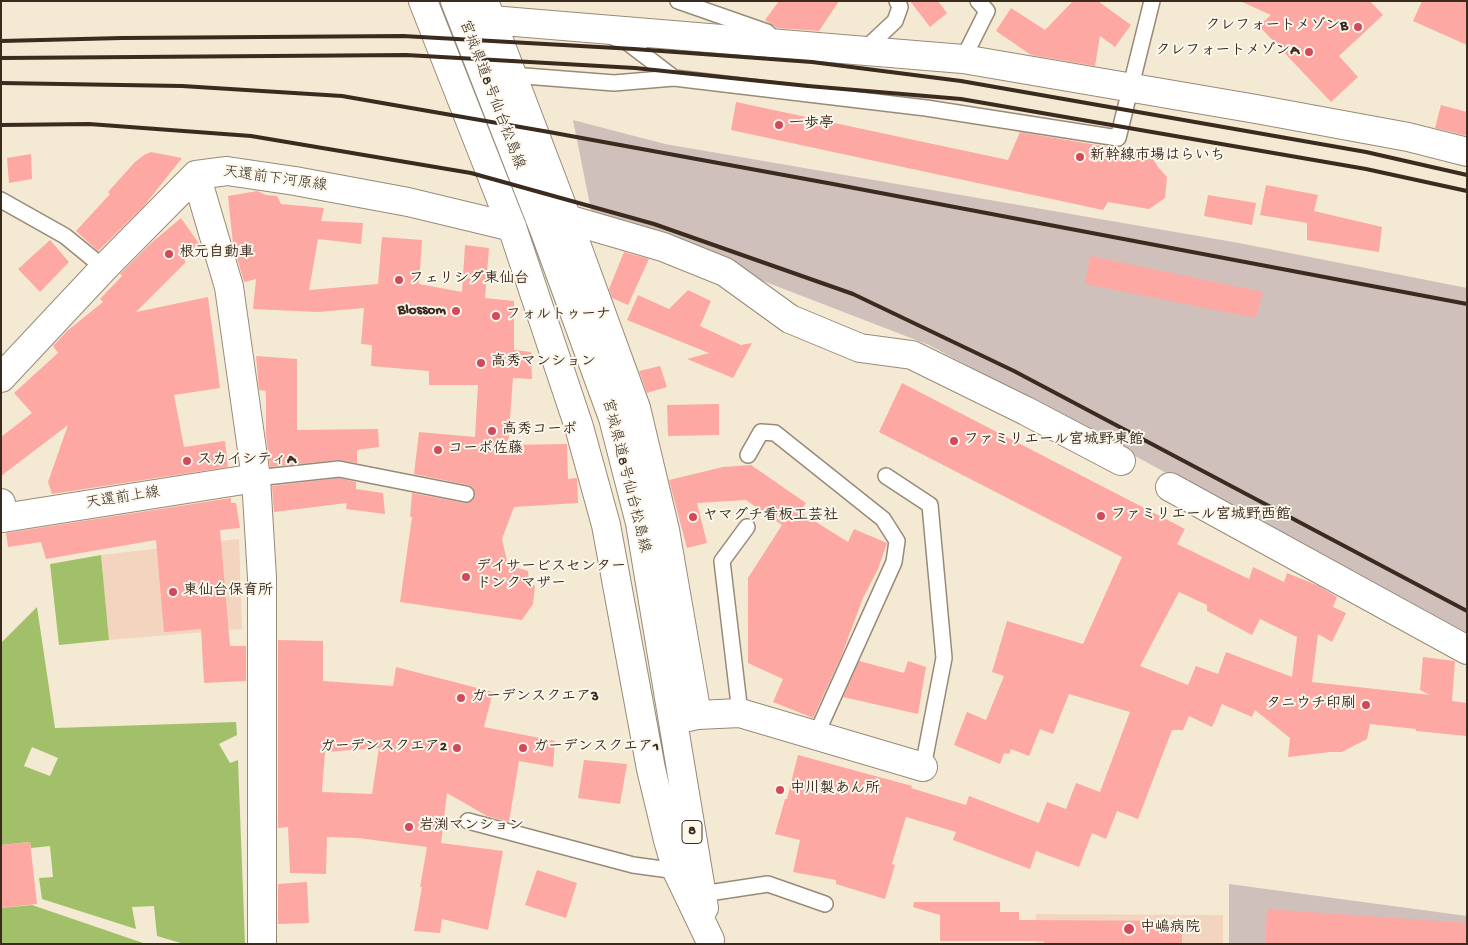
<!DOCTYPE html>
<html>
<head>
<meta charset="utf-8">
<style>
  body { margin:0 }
  #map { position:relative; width:1468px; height:945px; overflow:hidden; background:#f4ead3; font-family:"Gochi Hand",sans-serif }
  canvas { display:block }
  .frame { position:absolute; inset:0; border:2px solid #3b2a1e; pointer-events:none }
</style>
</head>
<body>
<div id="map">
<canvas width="1468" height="945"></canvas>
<div class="frame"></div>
</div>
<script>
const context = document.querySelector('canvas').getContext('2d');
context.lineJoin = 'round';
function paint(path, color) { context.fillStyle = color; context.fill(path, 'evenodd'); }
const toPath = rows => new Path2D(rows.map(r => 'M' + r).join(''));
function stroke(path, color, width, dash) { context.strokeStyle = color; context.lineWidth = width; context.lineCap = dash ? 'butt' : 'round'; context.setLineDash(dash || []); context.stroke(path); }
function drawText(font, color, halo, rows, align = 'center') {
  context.font = font + ' "Gochi Hand","Klee One",sans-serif'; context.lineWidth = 4; context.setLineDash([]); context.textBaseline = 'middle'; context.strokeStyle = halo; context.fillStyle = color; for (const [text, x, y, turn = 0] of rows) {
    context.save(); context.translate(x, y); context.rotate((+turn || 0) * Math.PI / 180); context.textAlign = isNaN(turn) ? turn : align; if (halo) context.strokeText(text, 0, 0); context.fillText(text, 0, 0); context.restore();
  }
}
paint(toPath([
  [239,539,242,629,109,640,101,555],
  [1036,914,1223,915,1223,944,1036,944]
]), '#f3d4bf');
paint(toPath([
  [573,120,665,144,1239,243,1467,288,1467,635,929,345,592,215],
  [1229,884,1467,916,1467,944,1229,944]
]), '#cfc0bb');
paint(toPath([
  [101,555,109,640,59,645,50,564],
  [37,607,55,728,236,722,237,735,219,744,230,763,238,760,245,944,184,944,157,936,154,906,132,907,136,929,42,899,39,878,53,877,50,846,31,848,30,842,1,845,1,643],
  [32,747,58,758,50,776,24,766],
  [32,905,146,944,1,944,1,908]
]), '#a1c069');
paint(toPath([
  [779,1,839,1,819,31,777,28,765,20],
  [910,1,938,1,947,13,930,27],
  [1073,1,1098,1,1131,25,1115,47,1100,36,1095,66,1031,55,996,31,1011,8,1045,30],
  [1240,1,1370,1,1383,15,1339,56,1358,77,1331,102,1259,26,1271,15],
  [1422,1,1467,1,1467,45,1413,21],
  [736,102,1008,160,1020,132,1150,154,1158,167,1167,177,1165,198,1149,209,1108,202,1103,210,731,130],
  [1441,105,1467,112,1467,136,1435,128],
  [151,152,182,158,144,206,98,251,76,231,110,194,108,192,135,162,144,155],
  [31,154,32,179,9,183,7,158],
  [1266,185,1318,195,1314,211,1382,227,1379,252,1307,240,1307,223,1260,215],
  [257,191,266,195,277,196,281,204,324,208,321,221,363,223,361,244,318,239,309,290,378,284,382,237,422,240,419,284,462,292,465,245,489,248,485,298,514,301,514,350,531,352,532,379,513,378,508,445,567,444,568,479,577,478,578,503,514,507,502,539,508,565,528,571,529,583,535,586,533,604,522,620,400,602,412,517,410,517,412,493,465,503,473,500,475,495,472,487,468,485,414,474,419,432,475,437,478,385,429,385,429,371,371,366,372,345,361,344,364,308,318,312,253,309,256,279,244,282,233,244,228,196],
  [1208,195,1256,203,1252,225,1204,216],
  [181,218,200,245,184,260,186,262,136,312,208,297,220,388,174,395,184,447,225,441,228,467,52,494,48,482,68,425,1,476,1,437,32,413,14,393,58,353,53,346,67,331,103,302,100,299,122,276,120,274,150,244],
  [50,240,69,262,40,292,18,269],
  [624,252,649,259,628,305,612,298,609,289],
  [1090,256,1263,292,1256,318,1085,284],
  [688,290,711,301,700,326,741,345,752,343,733,378,687,359,709,353,627,320,638,295,669,309],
  [256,356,297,359,297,430,378,429,379,447,357,450,357,463,338,460,270,467,266,436,266,391,259,390],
  [660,366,667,387,647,393,639,371],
  [902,383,1185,529,1177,544,1249,579,1253,567,1284,582,1287,573,1319,586,1337,597,1333,607,1346,613,1332,642,1318,634,1312,682,1430,695,1420,690,1423,657,1455,661,1452,701,1467,703,1467,736,1416,731,1416,729,1370,724,1367,739,1342,752,1330,752,1288,757,1290,738,1255,710,1252,717,1222,704,1212,727,1189,716,1183,730,1172,730,1138,819,1117,811,1106,839,1092,833,1079,867,1036,851,1030,869,953,840,956,832,906,817,892,864,895,865,885,899,836,884,836,880,793,872,800,840,775,834,785,799,787,799,798,755,912,786,911,788,966,805,969,796,1039,823,1047,802,1066,809,1076,783,1100,792,1130,712,1069,694,1053,734,1040,729,1029,756,1011,749,1009,754,1004,753,1000,764,954,745,967,712,986,720,1004,676,992,672,1007,621,1083,644,1122,557,879,432],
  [1179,592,1207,605,1207,611,1252,635,1260,619,1297,637,1292,677,1226,652,1218,674,1196,666,1188,685,1140,666],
  [719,404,719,435,668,436,667,405],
  [751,465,806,503,800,512,848,542,854,529,887,543,878,569,863,598,841,657,813,718,773,702,783,679,748,663,748,578,782,525,746,500,697,503,707,543,687,548,674,499,669,480,723,467],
  [339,478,356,482,356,489,383,493,385,514,346,509,347,503,274,512,272,486],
  [231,498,231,503,236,503,240,528,220,530,230,646,246,646,246,681,204,683,201,629,164,632,156,540,46,559,41,542,8,547,6,533],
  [278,640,323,641,323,681,393,686,396,667,493,692,484,727,555,741,553,767,519,761,509,822,487,816,447,793,441,843,503,851,488,930,442,919,440,933,414,931,422,887,420,887,427,847,358,838,327,837,326,874,290,873,288,827,278,828],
  [379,748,372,794,322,792,325,752],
  [859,661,904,673,908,661,926,667,918,714,843,697],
  [584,760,627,764,620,804,578,798],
  [30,842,37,904,1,908,1,845],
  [537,870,577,883,566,918,525,905],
  [307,882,309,923,278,924,278,884],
  [914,902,1000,902,1000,912,1019,912,1019,920,1182,921,1182,944,1044,944,1044,941,940,941,940,915,913,907],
  [1267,909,1467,923,1467,944,1265,944]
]), '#fda8a2');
const lane = toPath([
  [678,1,767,32,772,37],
  [615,38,623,39,674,78,926,108,1118,138,1152,1],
  [863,51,895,21,900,7,897,1],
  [963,59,987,11,978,1],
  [512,75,614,83,674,78],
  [1,200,65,236,104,268],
  [748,455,761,432,775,433,883,519,897,541,894,562,816,735],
  [886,476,930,505,944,658,923,767],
  [256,478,339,469,466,494],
  [740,713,722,561,747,527],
  [468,821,633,865,677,871],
  [702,894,768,884,825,904]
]);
const street = toPath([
  [491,20,963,59,1256,109,1408,137,1467,152],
  [196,175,229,287,256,478,262,578,262,944],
  [567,219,663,247,725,272,790,319,860,348,912,355,1026,411,1121,461],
  [1,378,104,268,196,175,227,171,295,181,408,202,512,227],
  [1170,487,1467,650],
  [1,503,3,518,256,478],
  [674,720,697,715,740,713,923,767]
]);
const primary = toPath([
  [423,1,512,227,579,427,606,525,651,769,668,840,677,871,710,940],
  [455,1,545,232,613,418,640,523,704,908],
  [484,1,567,219,636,408,665,530,697,715]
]);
stroke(lane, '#988a78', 18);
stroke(street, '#988a78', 30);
stroke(primary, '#988a78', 30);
stroke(lane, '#fff', 15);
stroke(street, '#fff', 28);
stroke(primary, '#fff', 28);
stroke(toPath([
  [1,41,122,38,403,36,634,49,812,62,961,81,1366,152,1467,175],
  [1,58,406,55,635,68,808,86,961,99,1366,169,1467,191],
  [1,83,182,86,342,96,549,132,833,184,1467,304],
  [1,125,89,124,251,136,471,173,654,224,853,294,1014,371,1467,611]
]), '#3b2a1e', 4);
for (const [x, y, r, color] of [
  [1358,27,5,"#d1495b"],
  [1309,52,5,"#d1495b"],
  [779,125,5,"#d1495b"],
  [1080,157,5,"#d1495b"],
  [169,254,5,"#d1495b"],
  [399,280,5,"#d1495b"],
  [456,311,5,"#d1495b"],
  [496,316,5,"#d1495b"],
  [481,363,5,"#d1495b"],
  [492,431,5,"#d1495b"],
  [954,441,5,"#d1495b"],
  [438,450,5,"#d1495b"],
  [187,461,5,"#d1495b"],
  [1101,516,5,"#d1495b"],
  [693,517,5,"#d1495b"],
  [466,577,5,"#d1495b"],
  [173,592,5,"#d1495b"],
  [461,698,5,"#d1495b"],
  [1366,705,5,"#d1495b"],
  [457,748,5,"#d1495b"],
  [523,748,5,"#d1495b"],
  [780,790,5,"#d1495b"],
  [409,827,5,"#d1495b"],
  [1129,929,6,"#d1495b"]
]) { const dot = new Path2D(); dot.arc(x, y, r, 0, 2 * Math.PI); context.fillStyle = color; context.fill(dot); stroke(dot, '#fbf7ec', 2); }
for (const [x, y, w] of [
  [692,832,20]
]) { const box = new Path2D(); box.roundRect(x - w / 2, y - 11.5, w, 23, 4); context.fillStyle = '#fbf7ec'; context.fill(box); stroke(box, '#3b2a1e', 1); }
drawText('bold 14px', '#3b2a1e', null, [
  ["8",692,832]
]);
drawText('bold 15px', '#3b2a1e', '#fbf7ec', [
  ["クレフォートメゾンB",1348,27,"right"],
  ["クレフォートメゾンA",1299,52,"right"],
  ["一歩亭",789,125],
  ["新幹線市場はらいち",1090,157],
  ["根元自動車",179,254],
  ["フェリシダ東仙台",409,280],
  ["Blossom",446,311,"right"],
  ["フォルトゥーナ",506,316],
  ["高秀マンション",491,363],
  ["高秀コーポ",502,431],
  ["ファミリエール宮城野東館",964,441],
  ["コーポ佐藤",448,450],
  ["スカイシティA",197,461],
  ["ファミリエール宮城野西館",1111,516],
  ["ヤマグチ看板工芸社",703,517],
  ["デイサービスセンター",476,568],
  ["ドンクマザー",476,585],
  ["東仙台保育所",183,592],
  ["ガーデンスクエア3",471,698],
  ["タニウチ印刷",1356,705,"right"],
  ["ガーデンスクエア2",447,748,"right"],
  ["ガーデンスクエア1",533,748],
  ["中川製あん所",790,790],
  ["岩渕マンション",419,827],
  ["中嶋病院",1140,929]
], 'left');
drawText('15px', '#3b2a1e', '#fbf7ec', [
  ["宮城県道8号仙台松島線",491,95,69],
  ["天還前下河原線",275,180,8],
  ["宮城県道8号仙台松島線",625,476,76],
  ["天還前上線",123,499,-9]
]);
</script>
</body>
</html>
